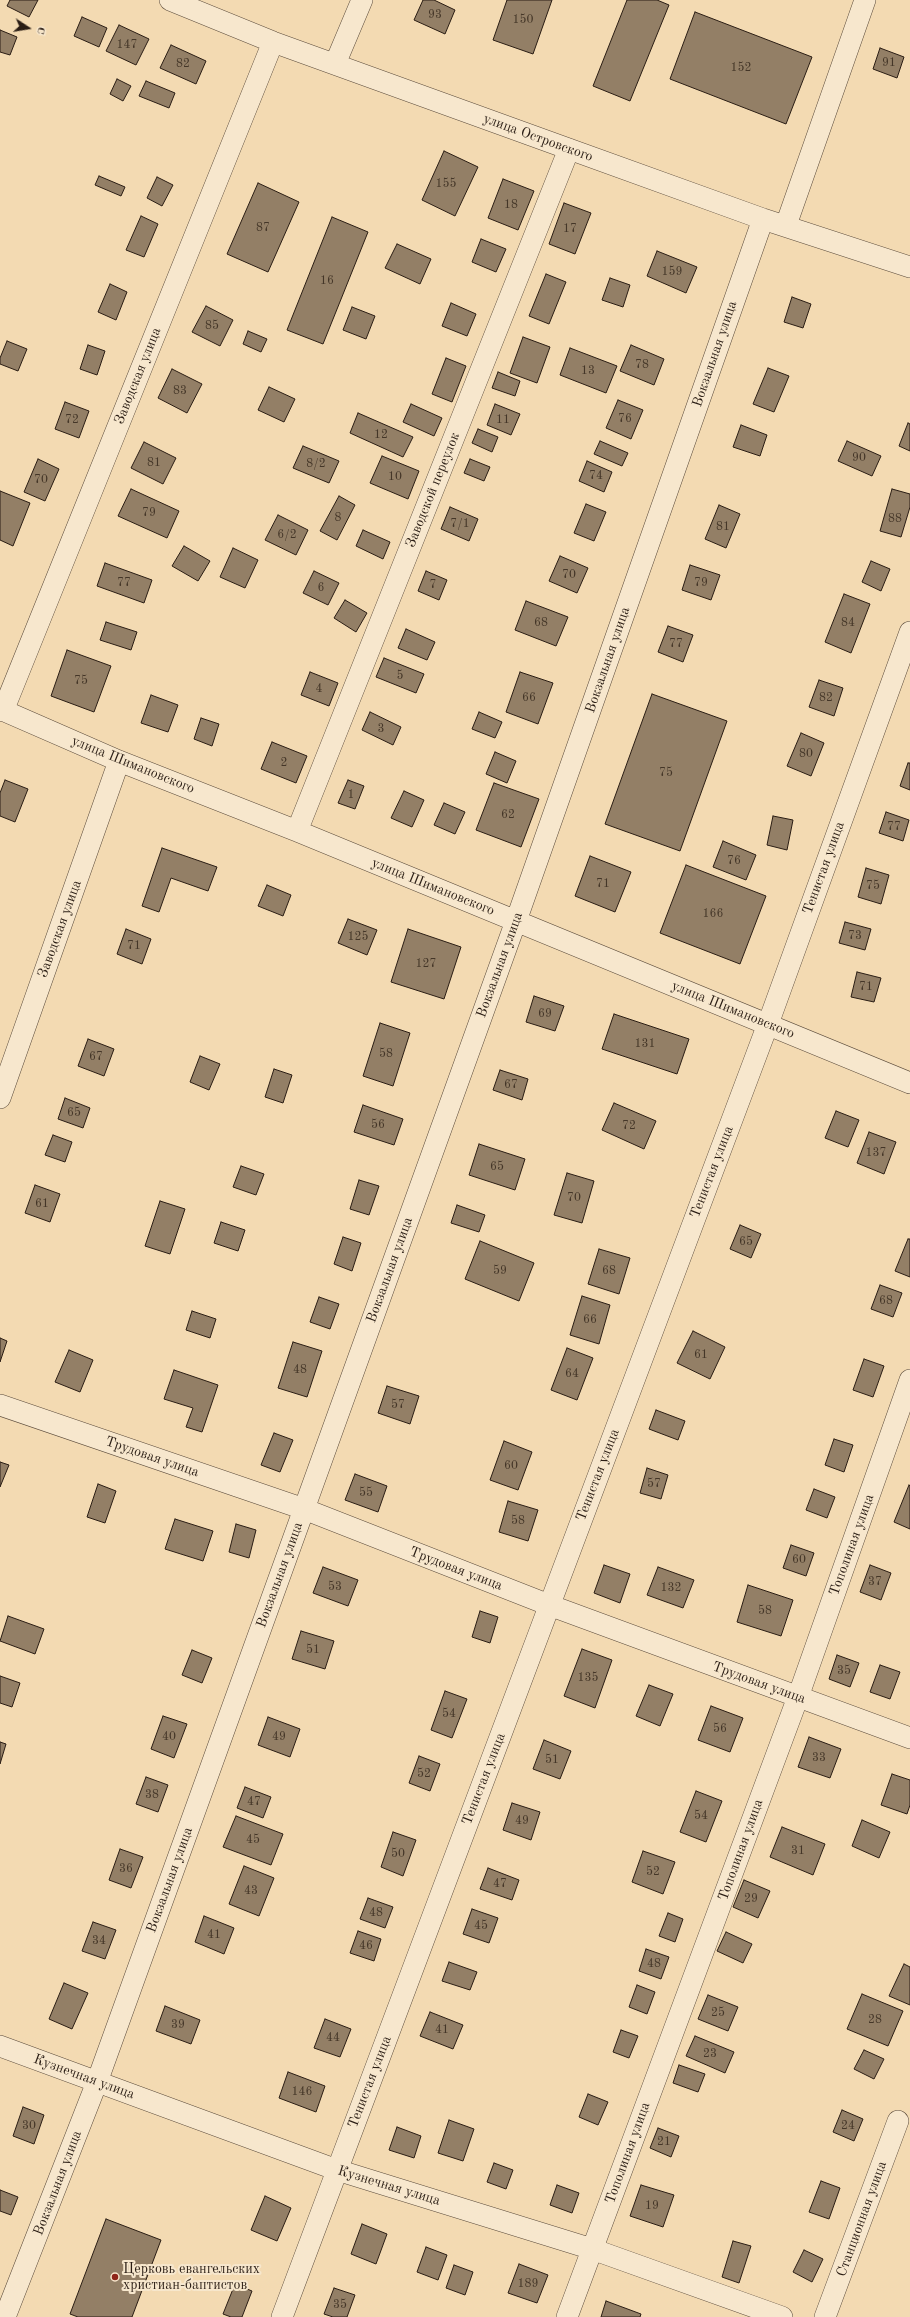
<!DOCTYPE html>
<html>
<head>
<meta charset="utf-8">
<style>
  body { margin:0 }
  #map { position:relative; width:910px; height:2317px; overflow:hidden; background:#f3dab2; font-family:"Old Standard TT",serif }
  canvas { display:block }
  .north { position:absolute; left:8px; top:8px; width:40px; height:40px; -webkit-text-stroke:3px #f7e7cd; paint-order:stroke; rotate:102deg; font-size:11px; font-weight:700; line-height:16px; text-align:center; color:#2a1d14 }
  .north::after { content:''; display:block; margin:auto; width:14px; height:18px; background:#2a1d14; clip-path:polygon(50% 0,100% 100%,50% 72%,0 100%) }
</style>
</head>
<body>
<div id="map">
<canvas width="910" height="2317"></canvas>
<div class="north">С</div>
</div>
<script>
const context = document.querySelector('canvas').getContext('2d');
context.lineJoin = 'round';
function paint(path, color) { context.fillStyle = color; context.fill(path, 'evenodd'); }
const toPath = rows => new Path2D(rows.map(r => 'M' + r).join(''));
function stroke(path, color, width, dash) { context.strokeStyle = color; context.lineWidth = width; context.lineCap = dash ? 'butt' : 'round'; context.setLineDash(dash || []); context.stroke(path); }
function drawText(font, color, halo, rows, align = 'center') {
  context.font = font + ' "Old Standard TT",serif'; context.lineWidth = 4; context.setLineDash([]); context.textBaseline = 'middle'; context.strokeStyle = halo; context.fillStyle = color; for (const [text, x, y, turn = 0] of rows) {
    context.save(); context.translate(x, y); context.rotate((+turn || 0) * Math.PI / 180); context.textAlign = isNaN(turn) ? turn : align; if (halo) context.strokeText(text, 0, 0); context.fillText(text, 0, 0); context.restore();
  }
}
const building = toPath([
  [10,0,38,0,29,17,7,6,10,0],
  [423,0,434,0,455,10,445,34,414,20,423,0],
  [507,0,552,0,533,54,493,40,507,0],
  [627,0,657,0,669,5,630,101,593,86,627,0],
  [695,12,812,57,786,124,670,79,695,12],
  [82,17,107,28,99,47,74,36,82,17],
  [119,25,149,39,136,65,106,51,119,25],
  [0,30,17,37,10,55,0,52,0,30],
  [171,45,206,61,196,84,160,68,171,45],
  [880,48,904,57,897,78,873,69,880,48],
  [117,79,131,86,123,101,110,94,117,79],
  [146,81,175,93,169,108,139,96,146,81],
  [444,151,478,167,455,216,422,200,444,151],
  [99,176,125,187,121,196,95,185,99,176],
  [157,177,173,185,162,206,147,198,157,177],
  [503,179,534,191,518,230,488,218,503,179],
  [258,183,299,202,268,272,227,254,258,183],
  [564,203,591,213,575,254,549,244,564,203],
  [141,216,158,224,144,257,126,250,141,216],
  [332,217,368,232,323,344,287,330,332,217],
  [481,239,506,249,496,272,472,262,481,239],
  [397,244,431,259,420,284,385,268,397,244],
  [657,251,697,267,686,293,647,276,657,251],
  [546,274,566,282,549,324,529,316,546,274],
  [610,278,630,285,623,307,602,300,610,278],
  [110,284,127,292,116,320,98,312,110,284],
  [792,297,811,304,803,328,784,322,792,297],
  [451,303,476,314,467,336,442,326,451,303],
  [206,306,233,320,220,346,192,332,206,306],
  [352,307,375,316,366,339,343,330,352,307],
  [248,331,267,339,261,352,243,344,248,331],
  [523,337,550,347,537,383,510,373,523,337],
  [7,341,27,349,18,371,0,364,0,358,7,341],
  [88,345,105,351,97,375,80,369,88,345],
  [631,345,664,359,654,385,620,371,631,345],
  [570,348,617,366,606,393,560,375,570,348],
  [446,358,466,366,452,402,432,394,446,358],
  [768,368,789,376,774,412,753,404,768,368],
  [172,369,202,384,187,413,158,398,172,369],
  [498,372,520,381,515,396,492,388,498,372],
  [269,387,295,399,284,422,258,410,269,387],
  [618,400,643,410,631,439,606,428,618,400],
  [65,402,89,411,79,438,55,429,65,402],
  [411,404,442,418,434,436,403,422,411,404],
  [495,404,520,414,511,435,487,425,495,404],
  [358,413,413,437,403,457,350,433,358,413],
  [908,423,910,424,910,451,899,446,908,423],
  [741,425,767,435,760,456,733,447,741,425],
  [478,429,498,437,492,452,472,443,478,429],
  [600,441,628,453,622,466,594,454,600,441],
  [847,441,881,456,872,476,838,461,847,441],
  [144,442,176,458,163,484,131,468,144,442],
  [303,446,339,461,329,483,293,468,303,446],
  [382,456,419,471,408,499,370,483,382,456],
  [38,459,59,469,45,501,24,492,38,459],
  [470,459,490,467,484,481,464,473,470,459],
  [587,461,612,472,604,492,579,481,587,461],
  [131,489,179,511,167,538,118,516,131,489],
  [892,489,910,494,910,507,901,537,880,531,892,489],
  [0,491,30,503,13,546,0,540,0,491],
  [339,496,355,505,337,540,320,531,339,496],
  [586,504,606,512,594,541,574,533,586,504],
  [719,505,740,514,726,548,705,539,719,505],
  [450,507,478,519,469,541,441,529,450,507],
  [278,515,308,530,296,555,265,540,278,515],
  [363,530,390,542,383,559,356,546,363,530],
  [184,546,210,561,198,581,172,566,184,546],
  [233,548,258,560,245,588,220,577,233,548],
  [560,556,588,568,577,593,549,581,560,556],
  [871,561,890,569,881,591,862,582,871,561],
  [105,563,152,580,144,603,97,586,105,563],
  [690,565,720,575,711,600,682,590,690,565],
  [314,571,339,583,328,605,303,593,314,571],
  [426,571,447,580,439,600,418,591,426,571],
  [844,594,870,604,851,653,825,642,844,594],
  [345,600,367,613,356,632,334,618,345,600],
  [526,601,568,617,556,646,515,630,526,601],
  [106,622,137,632,131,650,100,640,106,622],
  [668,626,693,635,683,662,658,652,668,626],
  [406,629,435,642,427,660,398,648,406,629],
  [67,650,111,666,94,712,51,696,67,650],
  [384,658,424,674,416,693,376,677,384,658],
  [310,672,338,683,329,706,301,695,310,672],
  [520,672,553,683,538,724,506,712,520,672],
  [819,680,843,688,834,716,809,707,819,680],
  [652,694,727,721,680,851,605,824,652,694],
  [151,695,178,705,168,732,141,723,151,695],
  [370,712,401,727,393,745,362,730,370,712],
  [479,712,502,722,495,738,472,729,479,712],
  [201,718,219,724,212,746,194,739,201,718],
  [801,733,824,743,811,776,787,766,801,733],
  [272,742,307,756,296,783,261,769,272,742],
  [495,752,516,761,507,783,486,774,495,752],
  [908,763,910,763,910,790,900,786,908,763],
  [5,780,28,789,15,822,0,816,0,793,5,780],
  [348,780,364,786,355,809,338,803,348,780],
  [494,783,539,799,521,847,476,830,494,783],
  [404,791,424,800,412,827,391,818,404,791],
  [444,803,465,812,455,834,434,825,444,803],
  [886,812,909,820,903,841,879,833,886,812],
  [773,816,793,820,787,850,767,845,773,816],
  [723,841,756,855,746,880,713,867,723,841],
  [162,848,217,867,208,891,171,878,159,912,142,906,162,848],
  [590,856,631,872,615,912,575,896,590,856],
  [686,865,766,896,740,964,660,933,686,865],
  [866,868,889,875,881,904,858,897,866,868],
  [267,885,291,895,283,916,258,906,267,885],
  [348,919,377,930,367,955,338,943,348,919],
  [845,922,871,929,865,950,839,943,845,922],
  [126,929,151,939,142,964,117,954,126,929],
  [408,929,461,947,444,999,391,982,408,929],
  [857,972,881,978,874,1002,851,997,857,972],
  [534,996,564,1006,555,1031,526,1022,534,996],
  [614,1014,689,1039,677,1074,602,1049,614,1014],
  [380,1023,410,1033,393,1086,363,1076,380,1023],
  [88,1039,114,1049,104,1076,78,1066,88,1039],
  [200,1056,220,1064,209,1090,190,1082,200,1056],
  [274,1069,292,1075,283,1103,265,1097,274,1069],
  [500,1070,528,1079,522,1100,493,1090,500,1070],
  [65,1098,90,1108,83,1128,58,1119,65,1098],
  [614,1103,656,1121,644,1149,602,1130,614,1103],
  [363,1105,403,1119,394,1145,354,1132,363,1105],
  [836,1111,859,1120,848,1147,825,1138,836,1111],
  [869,1132,896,1142,884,1174,857,1163,869,1132],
  [53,1135,72,1142,65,1162,45,1155,53,1135],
  [479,1144,525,1159,515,1190,469,1175,479,1144],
  [241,1166,264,1174,256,1195,233,1187,241,1166],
  [567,1173,594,1181,582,1223,554,1215,567,1173],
  [359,1180,379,1186,369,1215,350,1209,359,1180],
  [35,1185,60,1194,50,1222,25,1213,35,1185],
  [160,1201,185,1209,170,1254,145,1246,160,1201],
  [457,1205,485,1215,479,1232,451,1223,457,1205],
  [221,1222,245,1230,238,1251,214,1243,221,1222],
  [740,1225,761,1234,751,1258,730,1249,740,1225],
  [343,1237,361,1243,352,1271,334,1264,343,1237],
  [908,1239,910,1239,910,1277,895,1271,908,1239],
  [480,1241,534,1263,519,1301,465,1279,480,1241],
  [599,1249,630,1258,619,1294,588,1284,599,1249],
  [880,1285,902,1293,893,1317,871,1309,880,1285],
  [582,1296,610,1305,599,1344,570,1335,582,1296],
  [319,1297,339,1304,330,1329,310,1322,319,1297],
  [192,1311,216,1319,210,1338,186,1330,192,1311],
  [693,1331,725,1347,710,1379,677,1363,693,1331],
  [0,1338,7,1341,0,1362,0,1338],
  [293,1342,322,1351,307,1397,278,1388,293,1342],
  [567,1348,593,1358,577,1400,551,1390,567,1348],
  [69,1350,93,1360,80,1392,55,1382,69,1350],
  [864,1359,884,1366,873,1397,853,1390,864,1359],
  [174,1370,218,1385,202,1432,186,1427,193,1408,164,1399,174,1370],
  [387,1386,419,1396,410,1424,378,1413,387,1386],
  [656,1410,685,1421,678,1440,649,1429,656,1410],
  [274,1433,293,1440,280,1472,261,1465,274,1433],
  [834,1439,853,1445,844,1472,825,1465,834,1439],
  [504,1441,532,1452,518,1490,490,1480,504,1441],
  [0,1462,9,1465,0,1487,0,1462],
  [647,1468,668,1475,661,1499,640,1493,647,1468],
  [355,1474,387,1486,378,1512,345,1500,355,1474],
  [98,1484,116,1491,105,1523,87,1517,98,1484],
  [909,1485,910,1486,910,1529,894,1522,909,1485],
  [814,1489,835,1497,827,1518,806,1510,814,1489],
  [508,1501,538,1510,528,1541,499,1532,508,1501],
  [175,1519,213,1531,203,1561,165,1549,175,1519],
  [236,1524,256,1530,249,1558,229,1552,236,1524],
  [791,1545,814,1553,806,1576,783,1568,791,1545],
  [604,1565,630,1574,620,1603,594,1593,604,1565],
  [870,1565,891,1573,881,1600,860,1592,870,1565],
  [323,1567,358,1580,348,1606,313,1593,323,1567],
  [658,1567,694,1580,683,1608,647,1595,658,1567],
  [748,1585,793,1600,781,1636,737,1622,748,1585],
  [480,1611,498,1617,490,1643,472,1637,480,1611],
  [8,1616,44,1629,35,1654,0,1641,8,1616],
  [301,1631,334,1641,325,1669,292,1659,301,1631],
  [582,1649,612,1660,595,1708,564,1696,582,1649],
  [192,1650,212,1658,202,1683,182,1675,192,1650],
  [837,1655,859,1663,850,1687,829,1679,837,1655],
  [880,1665,900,1672,890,1699,870,1692,880,1665],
  [0,1676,20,1683,12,1707,0,1703,0,1676],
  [649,1685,673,1694,660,1726,636,1716,649,1685],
  [445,1691,467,1699,452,1738,431,1730,445,1691],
  [711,1706,743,1718,730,1752,698,1740,711,1706],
  [163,1716,187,1724,174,1758,151,1749,163,1716],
  [268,1717,300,1729,290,1757,258,1745,268,1717],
  [809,1737,841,1749,830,1778,798,1767,809,1737],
  [544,1740,571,1751,560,1779,533,1769,544,1740],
  [0,1742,6,1744,0,1764,0,1742],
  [419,1756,440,1764,430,1791,409,1783,419,1756],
  [892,1774,910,1780,910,1805,907,1814,881,1805,892,1774],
  [146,1777,168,1785,158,1812,136,1804,146,1777],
  [245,1787,271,1797,263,1818,237,1808,245,1787],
  [696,1791,722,1801,706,1842,680,1832,696,1791],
  [512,1803,540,1812,531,1840,503,1830,512,1803],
  [236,1816,283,1834,271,1865,223,1847,236,1816],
  [862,1820,890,1832,879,1858,852,1846,862,1820],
  [782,1827,825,1844,813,1875,770,1857,782,1827],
  [393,1832,416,1840,403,1876,381,1867,393,1832],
  [120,1849,143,1857,131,1888,109,1880,120,1849],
  [643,1851,675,1862,663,1894,632,1882,643,1851],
  [244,1866,274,1878,259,1916,229,1904,244,1866],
  [488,1868,519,1880,512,1900,480,1889,488,1868],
  [744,1880,770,1891,758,1918,733,1907,744,1880],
  [368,1898,393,1907,385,1928,360,1919,368,1898],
  [472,1909,498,1918,489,1943,463,1934,472,1909],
  [668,1913,683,1919,675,1942,659,1936,668,1913],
  [204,1916,234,1928,224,1954,195,1942,204,1916],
  [93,1922,116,1930,105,1959,82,1951,93,1922],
  [358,1931,381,1939,374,1961,350,1953,358,1931],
  [726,1932,752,1944,743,1963,717,1951,726,1932],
  [646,1949,669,1957,661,1979,639,1971,646,1949],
  [449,1962,477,1972,470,1990,442,1981,449,1962],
  [904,1964,910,1967,910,2005,889,1996,904,1964],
  [64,1983,88,1993,72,2029,49,2019,64,1983],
  [637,1985,655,1992,647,2014,629,2007,637,1985],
  [862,1994,903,2011,888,2046,847,2029,862,1994],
  [708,1995,738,2007,728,2031,698,2019,708,1995],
  [165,2006,200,2020,191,2044,156,2031,165,2006],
  [430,2012,463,2025,453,2049,420,2036,430,2012],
  [325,2019,351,2029,340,2057,314,2048,325,2019],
  [621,2030,638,2036,629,2058,613,2052,621,2030],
  [695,2036,734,2052,725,2073,686,2056,695,2036],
  [864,2050,884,2059,874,2079,854,2069,864,2050],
  [679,2065,705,2074,698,2092,673,2083,679,2065],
  [288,2072,325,2086,316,2112,279,2098,288,2072],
  [588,2094,608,2102,598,2125,579,2117,588,2094],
  [23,2107,44,2115,34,2144,13,2136,23,2107],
  [842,2110,863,2119,854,2141,833,2132,842,2110],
  [449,2120,474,2129,463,2161,438,2153,449,2120],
  [397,2127,421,2136,414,2158,389,2150,397,2127],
  [658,2128,679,2136,671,2157,650,2148,658,2128],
  [494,2163,513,2170,506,2189,487,2182,494,2163],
  [821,2181,840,2188,829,2219,809,2212,821,2181],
  [557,2185,579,2193,572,2213,550,2205,557,2185],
  [641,2185,674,2195,663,2227,630,2216,641,2185],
  [0,2190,18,2197,11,2215,0,2211,0,2190],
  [265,2196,291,2208,277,2241,251,2230,265,2196],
  [106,2219,161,2240,132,2317,78,2317,70,2314,106,2219],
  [362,2224,387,2234,376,2264,351,2254,362,2224],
  [733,2241,751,2246,739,2283,722,2277,733,2241],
  [426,2247,447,2255,438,2280,417,2272,426,2247],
  [804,2250,823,2259,812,2282,793,2272,804,2250],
  [519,2264,548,2275,537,2303,508,2293,519,2264],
  [454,2265,473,2272,465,2295,446,2288,454,2265],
  [235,2284,252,2291,242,2317,231,2317,223,2314,235,2284],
  [334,2288,355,2295,347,2317,333,2317,324,2314,334,2288],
  [606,2301,641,2314,640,2317,601,2317,606,2301]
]);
paint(building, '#937f66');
stroke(building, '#2a1d14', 1);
const minor = toPath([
  [170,0,273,42,569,149,763,219,910,267],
  [335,64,362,0],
  [786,225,865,0],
  [0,709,119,761,297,831,910,1083],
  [3,711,273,42],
  [297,831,569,149],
  [0,1098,119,761],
  [0,1405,304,1509,549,1605,910,1738],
  [0,2046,337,2170,592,2249,782,2317],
  [5,2317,97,2082,304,1509,516,921,763,219],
  [282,2317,768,1024,910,632],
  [567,2317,798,1697,910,1380],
  [825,2317,898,2121]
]);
stroke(minor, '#5c4c3c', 22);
stroke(minor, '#f7e7cd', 21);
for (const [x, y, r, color] of [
  [115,2277,4,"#8f2418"]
]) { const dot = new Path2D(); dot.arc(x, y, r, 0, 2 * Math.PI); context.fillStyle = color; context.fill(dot); stroke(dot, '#f7e7cd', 1.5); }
drawText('12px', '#443628', null, [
  ["93",435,15],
  ["150",523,20],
  ["147",127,45],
  ["91",889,63],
  ["82",183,64],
  ["152",741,68],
  ["155",446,184],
  ["18",511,205],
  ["87",263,228],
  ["17",570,229],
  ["159",672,272],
  ["16",327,281],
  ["85",212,326],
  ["78",642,365],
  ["13",588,371],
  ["83",180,391],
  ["76",625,419],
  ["72",72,420],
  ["11",503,420],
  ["12",381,435],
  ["90",859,458],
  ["81",154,463],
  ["8/2",316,464],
  ["74",596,476],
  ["10",395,477],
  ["70",41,480],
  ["79",149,513],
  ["8",338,518],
  ["88",895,519],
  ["7/1",460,524],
  ["81",723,527],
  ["6/2",287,535],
  ["70",569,575],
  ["77",124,583],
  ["79",701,583],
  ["7",433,585],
  ["6",321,588],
  ["68",541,623],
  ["84",848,623],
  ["77",676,644],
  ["5",400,676],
  ["75",81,681],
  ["4",319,689],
  ["66",529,698],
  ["82",826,698],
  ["3",381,729],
  ["80",806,754],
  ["2",284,763],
  ["75",666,773],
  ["1",351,795],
  ["62",508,815],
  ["77",894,827],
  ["76",734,861],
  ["71",603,884],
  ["75",873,886],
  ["166",713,914],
  ["73",855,936],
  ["125",358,937],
  ["71",134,946],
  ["127",426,964],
  ["71",866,987],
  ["69",545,1014],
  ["131",645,1044],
  ["58",386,1054],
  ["67",96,1057],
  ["67",511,1085],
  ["65",74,1113],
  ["56",378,1125],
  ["72",629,1126],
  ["137",876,1153],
  ["65",497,1167],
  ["70",574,1198],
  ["61",42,1204],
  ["65",746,1242],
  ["59",500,1271],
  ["68",609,1271],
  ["68",886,1301],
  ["66",590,1320],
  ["61",701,1355],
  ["48",300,1370],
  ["64",572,1374],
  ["57",398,1405],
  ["60",511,1466],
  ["57",654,1484],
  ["55",366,1493],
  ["58",518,1521],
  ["60",799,1560],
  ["37",875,1582],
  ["53",335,1587],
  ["132",671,1588],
  ["58",765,1611],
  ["51",313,1650],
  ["35",844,1671],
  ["135",588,1678],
  ["54",449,1714],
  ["56",720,1729],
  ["40",169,1737],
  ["49",279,1737],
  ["33",819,1758],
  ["51",552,1760],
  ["52",424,1774],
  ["38",152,1795],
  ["47",254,1802],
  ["54",701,1816],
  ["49",522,1821],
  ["45",253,1840],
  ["31",798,1851],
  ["50",398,1854],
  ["36",126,1869],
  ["52",653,1872],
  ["47",500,1884],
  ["43",251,1891],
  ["29",751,1899],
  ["48",376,1913],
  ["45",481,1926],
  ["41",214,1935],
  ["34",99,1941],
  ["46",366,1946],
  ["48",654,1964],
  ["25",718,2013],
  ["28",875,2020],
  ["39",178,2025],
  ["41",442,2030],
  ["44",333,2038],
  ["23",710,2054],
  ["146",302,2092],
  ["30",29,2126],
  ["24",848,2126],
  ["21",664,2142],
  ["19",652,2206],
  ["189",528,2284],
  ["35",340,2305]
]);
drawText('14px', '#2a1d14', '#f7e7cd', [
  ["улица Островского",538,138,20],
  ["Вокзальная улица",715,354,-71],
  ["Заводская улица",138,376,-68],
  ["Заводской переулок",433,490,-68],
  ["Вокзальная улица",608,660,-71],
  ["улица Шимановского",133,765,22],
  ["Тенистая улица",824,868,-70],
  ["улица Шимановского",433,887,22],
  ["Заводская улица",60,929,-70],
  ["Вокзальная улица",500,965,-70],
  ["улица Шимановского",733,1010,22],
  ["Тенистая улица",712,1172,-69],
  ["Вокзальная улица",390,1270,-70],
  ["Трудовая улица",152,1457,19],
  ["Тенистая улица",598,1475,-69],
  ["Тополиная улица",852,1545,-70],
  ["Трудовая улица",456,1569,21],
  ["Вокзальная улица",280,1575,-70],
  ["Трудовая улица",759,1683,20],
  ["Тенистая улица",484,1779,-69],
  ["Тополиная улица",741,1850,-70],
  ["Вокзальная улица",170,1880,-70],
  ["Кузнечная улица",84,2077,20],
  ["Тенистая улица",370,2082,-69],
  ["Тополиная улица",628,2153,-70],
  ["Вокзальная улица",58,2183,-69],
  ["Кузнечная улица",389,2186,17],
  ["Станционная улица",862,2219,-70]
]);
drawText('14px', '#2a1d14', '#f7e7cd', [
  ["Церковь евангельских",123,2269],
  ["христиан-баптистов",123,2285]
], 'left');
</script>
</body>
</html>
